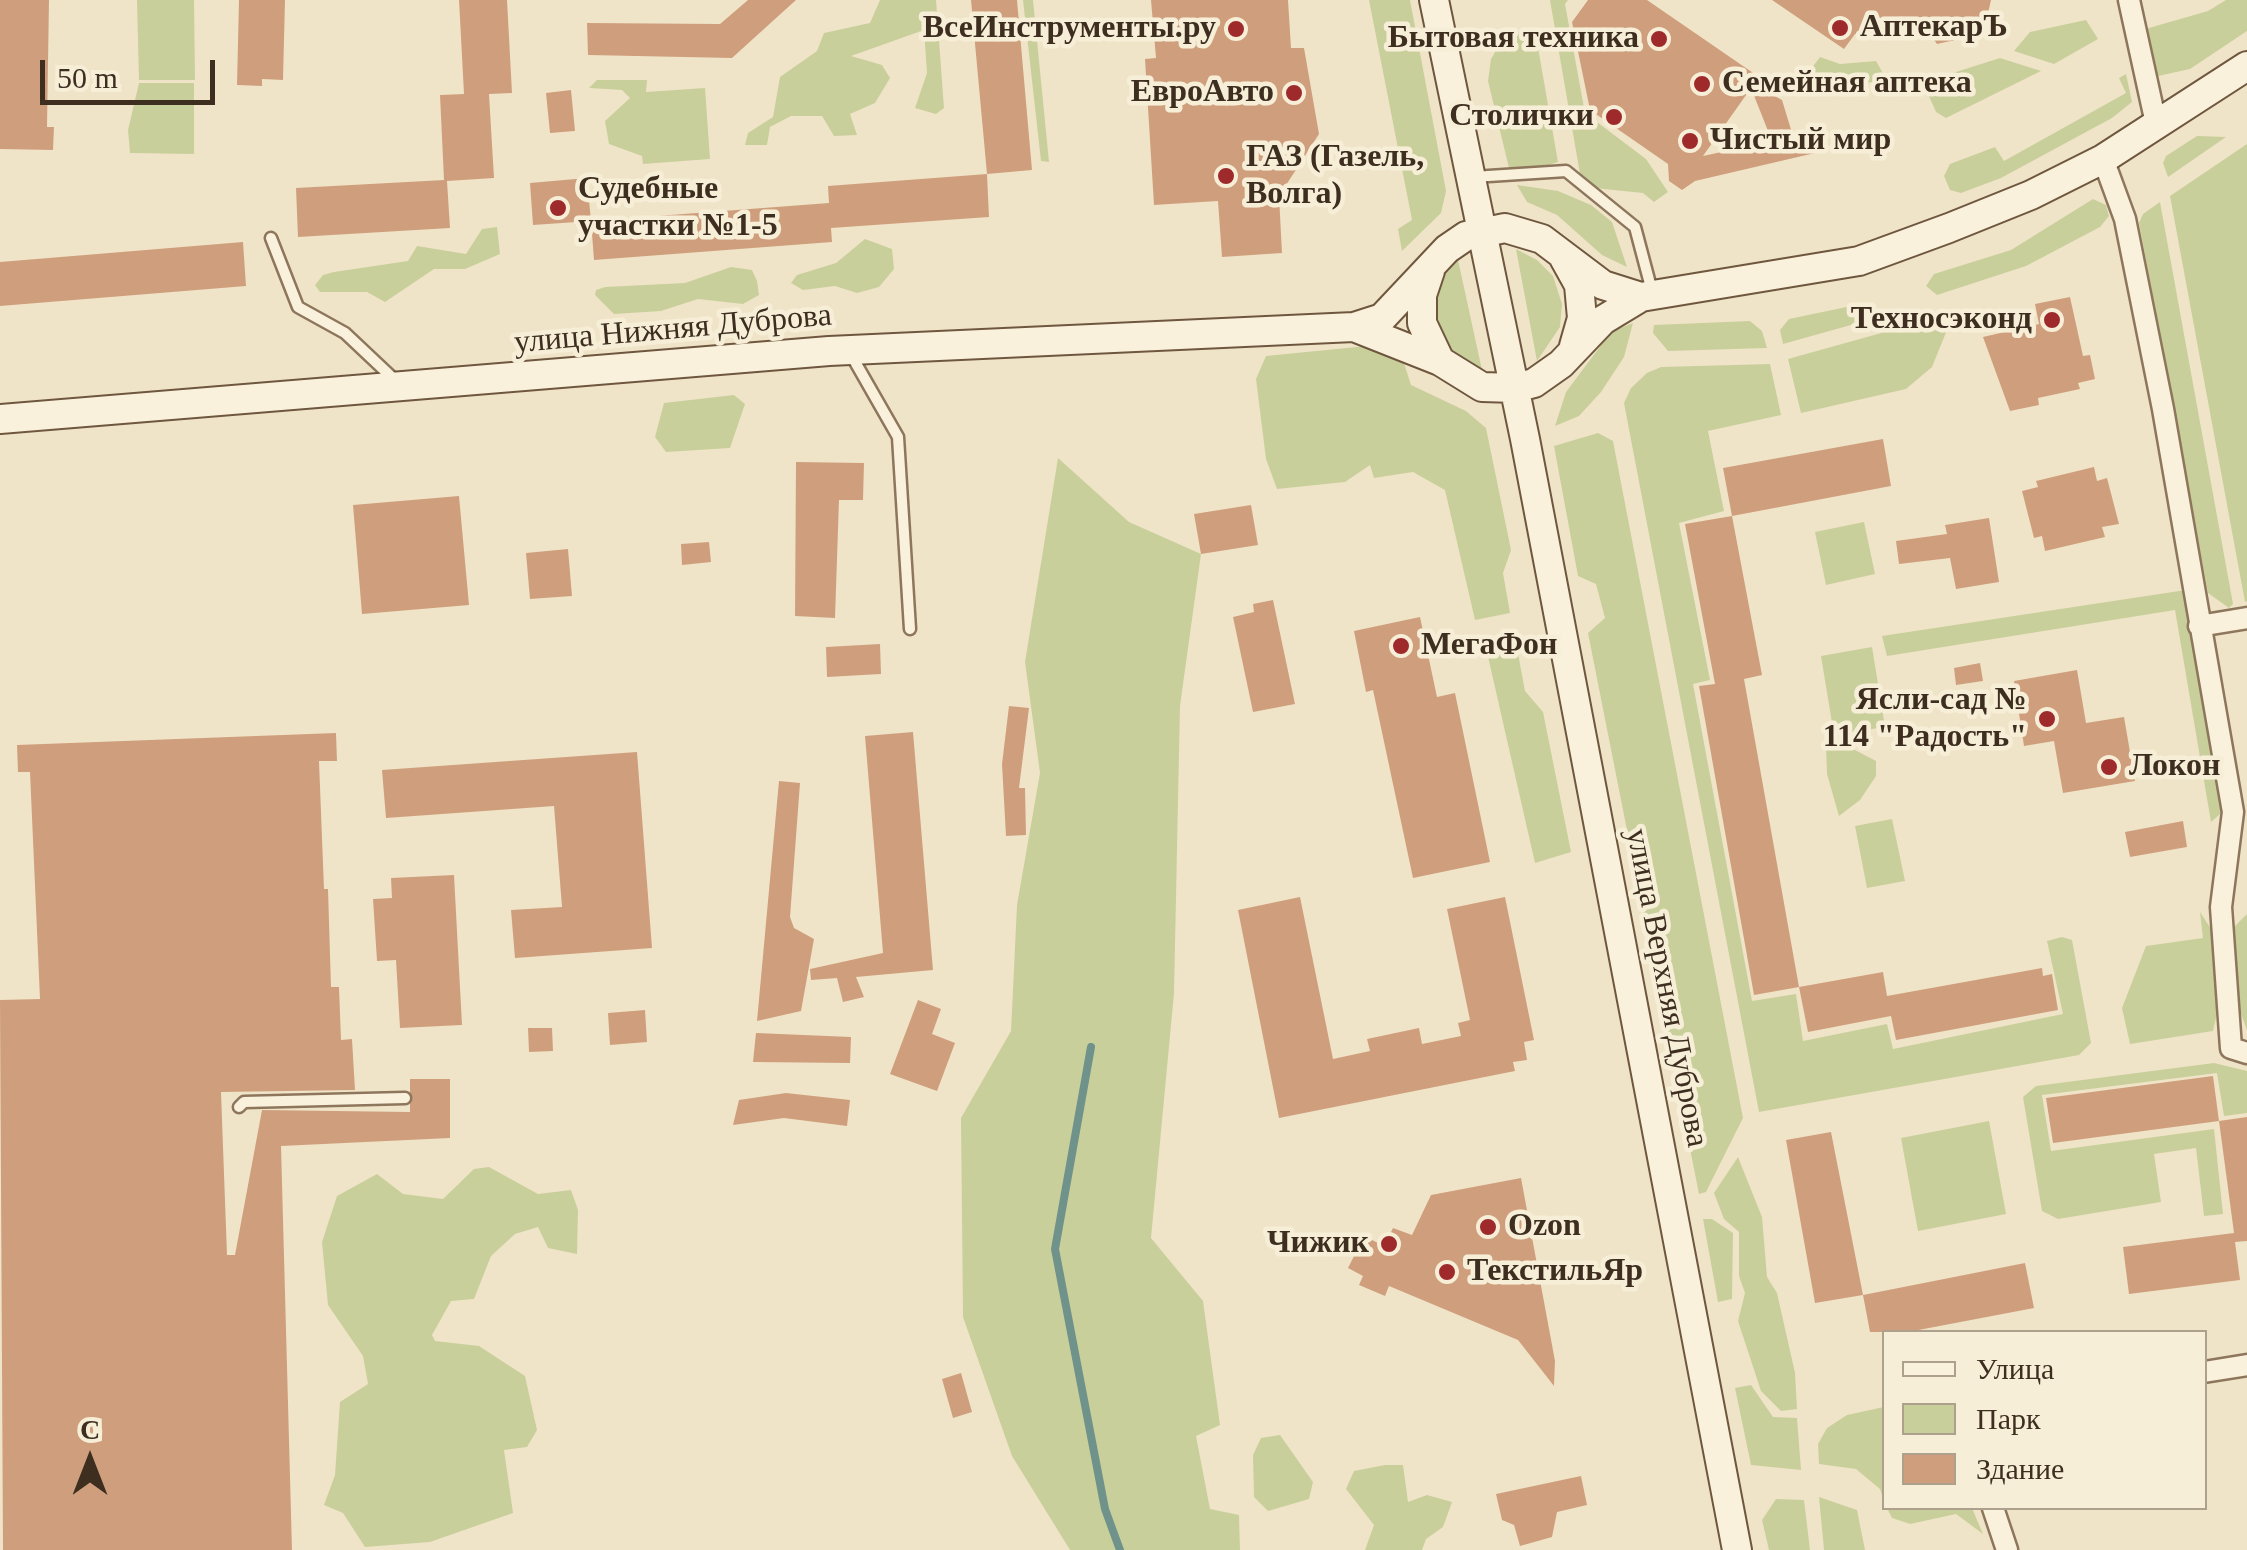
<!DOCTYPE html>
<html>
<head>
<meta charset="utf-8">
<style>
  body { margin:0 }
  #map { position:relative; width:2247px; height:1550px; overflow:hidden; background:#f0e4c8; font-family:"Times New Roman",serif }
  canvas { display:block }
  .legend { position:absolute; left:1882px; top:1330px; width:325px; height:180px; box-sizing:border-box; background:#f7eed8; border:2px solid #ada18e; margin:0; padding:12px 18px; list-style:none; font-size:30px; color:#3d2e20 }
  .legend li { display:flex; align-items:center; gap:20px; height:50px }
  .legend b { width:50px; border:2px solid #ada18e }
  .north { position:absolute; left:40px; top:1410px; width:100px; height:100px; -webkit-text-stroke:8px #f7eed8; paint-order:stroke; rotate:0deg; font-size:28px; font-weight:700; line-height:40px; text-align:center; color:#3d2e20 }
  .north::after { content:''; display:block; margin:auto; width:35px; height:45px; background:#3d2e20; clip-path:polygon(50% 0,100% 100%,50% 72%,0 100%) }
  .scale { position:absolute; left:40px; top:60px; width:175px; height:45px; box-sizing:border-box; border:5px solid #3d2e20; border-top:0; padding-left:12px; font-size:30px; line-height:35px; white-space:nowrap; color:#3d2e20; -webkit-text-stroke:8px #f7eed8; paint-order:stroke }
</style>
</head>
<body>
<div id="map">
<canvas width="2247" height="1550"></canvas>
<ul class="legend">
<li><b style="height:12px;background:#faf1dc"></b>Улица</li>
<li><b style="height:28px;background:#c9cf9b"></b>Парк</li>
<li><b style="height:28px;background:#cf9f7d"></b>Здание</li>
</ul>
<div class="north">С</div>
<div class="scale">50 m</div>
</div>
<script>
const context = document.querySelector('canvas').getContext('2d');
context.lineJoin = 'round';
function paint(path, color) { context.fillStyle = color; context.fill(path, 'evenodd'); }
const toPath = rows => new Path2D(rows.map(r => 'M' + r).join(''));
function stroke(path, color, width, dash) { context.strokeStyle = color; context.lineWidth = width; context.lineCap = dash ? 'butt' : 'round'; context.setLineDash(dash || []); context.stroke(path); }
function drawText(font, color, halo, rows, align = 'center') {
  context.font = font + ' "Times New Roman",serif'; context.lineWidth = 9; context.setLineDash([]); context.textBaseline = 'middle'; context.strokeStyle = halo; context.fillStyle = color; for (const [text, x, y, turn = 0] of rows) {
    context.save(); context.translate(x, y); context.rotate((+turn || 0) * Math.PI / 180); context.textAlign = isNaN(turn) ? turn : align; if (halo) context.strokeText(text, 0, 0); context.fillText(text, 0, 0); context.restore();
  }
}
paint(toPath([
  [137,0,194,0,195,80,139,80],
  [880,0,936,0,944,108,936,114,915,108,927,73,924,30,851,56,882,65,890,78,875,103,850,114,857,135,834,136,822,116,791,116,770,127,767,145,745,145,748,133,773,117,780,77,817,51,824,33,870,23],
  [1023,0,1033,0,1049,162,1041,161],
  [1369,0,1410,0,1446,191,1441,213,1402,251,1398,229,1412,220],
  [1550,0,1568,0,1565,4,1585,113,1646,159,1668,192,1654,202,1643,193,1594,188,1580,174],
  [2226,0,2247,0,2247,31,2190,69,2158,76,2142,30,2208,11],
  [2086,20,2098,39,2054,64,2014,51,2030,32],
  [1517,31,1536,36,1558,162,1533,170,1509,168,1488,81,1491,59,1505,35],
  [1820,57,1840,64,1876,61,1884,75,1878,82,1845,83,1827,89,1813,79,1811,69],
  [2000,58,2041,71,1946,118,1936,112,1928,94,1937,78],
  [2126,74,2132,102,2112,118,2001,178,1961,193,1950,190,1944,176,1950,164,1995,147,2004,161,2126,93,2119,78],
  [597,80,647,80,646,92,705,88,710,159,643,164,642,156,609,144,605,121,630,98,622,90,589,88],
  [139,83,194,83,194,154,130,153,128,130],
  [2197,136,2226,137,2168,177,2163,163,2166,156],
  [2247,144,2247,601,2245,602,2170,196],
  [1517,185,1558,191,1591,205,1612,222,1627,267,1602,255,1557,215,1527,202],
  [2093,199,2106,205,2109,216,2100,227,2026,266,1937,295,1926,286,1934,274,2011,250],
  [2160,202,2233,604,2229,608,2208,593,2139,223,2143,214],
  [497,227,500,254,465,269,434,269,385,302,367,292,320,292,315,285,323,275,334,272,408,261,417,246,466,254,482,229],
  [865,239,892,249,894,269,879,287,857,293,835,286,803,290,791,283,797,275,836,263],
  [1516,249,1537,260,1553,276,1562,304,1560,327,1537,361],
  [1458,260,1482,370,1461,360,1445,342,1436,320,1435,301,1444,276],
  [731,267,752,270,757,281,759,295,743,304,698,299,661,311,614,314,595,295,596,290,605,287,685,283],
  [1856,305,1858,323,1783,344,1780,330,1789,319],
  [1935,318,1947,330,1932,367,1906,389,1801,413,1788,359],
  [1750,321,1762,331,1767,348,1668,351,1653,333,1654,325],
  [1633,323,1624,357,1601,392,1579,416,1555,426,1566,392,1611,332],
  [1377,345,1403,360,1411,385,1466,411,1486,428,1511,550,1503,573,1510,613,1475,620,1445,490,1413,472,1374,478,1370,465,1345,482,1277,489,1266,459,1256,379,1266,356],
  [1770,364,1781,415,1708,431,1724,511,1679,523,1710,680,1693,684,1752,1001,1796,994,1803,1041,1887,1024,1893,1049,2063,1014,2047,941,2062,937,2072,940,2091,1043,2079,1055,1759,1112,1624,403,1631,388,1647,373,1661,367],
  [734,395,745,404,730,448,666,452,655,437,664,403],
  [1598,433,1613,441,1743,1118,1706,1192,1699,1194,1588,633,1605,618,1596,584,1578,576,1554,446],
  [1058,458,1129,522,1201,554,1180,706,1174,993,1151,1238,1203,1301,1220,1425,1196,1436,1210,1509,1239,1515,1240,1550,1070,1550,1012,1456,963,1317,961,1118,1011,1031,1017,905,1040,773,1025,662],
  [1864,522,1875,574,1826,585,1815,532],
  [2186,590,2226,809,2211,822,2175,610,1887,656,1882,636],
  [1514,632,1525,691,1543,712,1571,852,1535,863,1484,639],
  [1872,647,1885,727,1834,735,1821,656],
  [1826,746,1853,749,1876,761,1876,776,1860,800,1839,816,1827,774],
  [1892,819,1905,881,1867,888,1855,826],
  [2200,912,2215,935,2218,1009,2213,1031,2130,1044,2122,1008,2146,946,2203,938],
  [2247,914,2247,1030,2235,997,2231,930],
  [2214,1063,2247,1071,2247,1113,2224,1116,2217,1073,2042,1095,2051,1151,2214,1129,2223,1214,2204,1216,2196,1148,2154,1154,2161,1202,2058,1219,2042,1211,2023,1097,2036,1086],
  [1989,1121,2006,1214,1918,1231,1901,1138],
  [1738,1157,1762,1217,1767,1277,1777,1293,1795,1373,1797,1409,1781,1411,1761,1391,1738,1321,1745,1293,1739,1276,1739,1232,1724,1219,1714,1193],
  [489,1167,538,1194,571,1190,578,1210,577,1254,548,1248,538,1227,515,1234,491,1256,474,1299,451,1301,432,1335,435,1341,479,1346,525,1376,537,1430,527,1447,504,1450,513,1513,430,1542,365,1547,343,1513,324,1505,335,1475,340,1402,368,1384,363,1356,328,1305,322,1242,337,1196,377,1174,403,1194,443,1199,474,1169],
  [1703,1219,1712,1219,1733,1233,1732,1299,1718,1302],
  [1751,1385,1773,1417,1797,1418,1801,1470,1751,1465,1735,1388],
  [1884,1407,1884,1501,1880,1489,1856,1469,1819,1464,1818,1444,1827,1428,1847,1415],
  [1280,1435,1313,1482,1309,1499,1268,1511,1254,1497,1253,1455,1261,1438],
  [1385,1465,1403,1465,1408,1502,1427,1495,1452,1502,1443,1527,1426,1539,1422,1550,1365,1550,1374,1525,1346,1489,1354,1471],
  [1819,1497,1857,1510,1865,1550,1824,1550],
  [1776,1499,1804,1500,1810,1550,1769,1550,1762,1520],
  [1887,1508,1972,1508,1983,1534,1956,1514,1910,1524,1892,1518]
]), '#c9cf9b');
stroke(toPath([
  [1091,1047,1055,1249,1105,1509,1120,1550]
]), '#6f938a', 8);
paint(toPath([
  [0,0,49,0,47,127,54,127,53,150,0,149],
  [239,0,285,0,283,80,262,79,262,86,237,85],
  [459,0,507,0,512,93,489,94,494,178,447,181,450,228,298,237,296,188,444,180,440,95,464,94],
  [748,0,796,0,732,58,588,55,587,23,720,24],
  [971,0,1017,0,1032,170,987,174],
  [1151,0,1288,0,1291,48,1304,48,1319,134,1279,196,1282,253,1222,257,1218,201,1154,205,1145,59,1156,58],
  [1588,0,1647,0,1759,77,1753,84,1782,100,1793,136,1812,132,1815,153,1695,181,1682,190,1669,181,1668,164,1590,110,1572,22],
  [1751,88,1772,141,1703,156],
  [1772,0,1991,0,1987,18,1980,22,1982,34,1937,44,1922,22,1855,34,1844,49],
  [571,90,575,131,550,133,546,93],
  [987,174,989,217,831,228,832,242,594,260,591,221,533,225,530,183,587,178,591,221,829,203,828,186],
  [243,242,246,286,0,306,0,262],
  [2070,297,2083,356,2090,355,2095,379,2078,383,2080,389,2038,398,2039,405,2010,411,1983,337,2039,324,2035,304],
  [1883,439,1891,486,1732,516,1723,468],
  [796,462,864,463,863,500,839,500,835,618,795,616],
  [2094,467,2097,481,2107,478,2119,524,2102,527,2105,537,2045,551,2042,536,2034,538,2022,491,2038,487,2036,481],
  [459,496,469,605,362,614,353,505],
  [1251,505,1258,545,1201,554,1194,514],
  [1732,516,1762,675,1744,679,1799,987,1754,995,1699,686,1715,684,1685,524],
  [1989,518,1999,582,1956,589,1950,558,1899,564,1896,541,1947,534,1945,525],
  [709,542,711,562,682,565,681,544],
  [568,549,572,596,530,599,526,553],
  [1273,600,1295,704,1253,712,1233,617,1254,612,1253,604],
  [1420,617,1437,697,1455,693,1490,862,1413,878,1373,690,1366,692,1354,631],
  [880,644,881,674,827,677,826,647],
  [1980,663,1983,681,1956,685,1954,668],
  [2077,670,2086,723,2124,717,2135,781,2063,793,2054,741,2024,746,2014,681],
  [1009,706,1029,708,1019,788,1025,788,1026,835,1006,836,1002,764],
  [913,732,933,970,856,977,864,997,843,1002,837,978,811,980,810,969,883,953,865,736],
  [336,733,337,761,319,761,324,889,328,889,331,987,339,987,341,1040,352,1039,355,1090,221,1092,227,1255,235,1255,262,1110,410,1112,410,1079,450,1079,450,1138,281,1146,292,1550,3,1550,0,1000,40,999,30,772,18,772,17,745],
  [637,752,652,948,515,958,511,910,562,907,554,806,386,818,382,770],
  [779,781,800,783,790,917,794,928,814,939,801,1011,757,1021],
  [2183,821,2187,847,2130,857,2125,832],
  [454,875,462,1025,400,1028,396,960,377,961,373,899,392,898,391,878],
  [1300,897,1333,1059,1370,1051,1367,1039,1419,1028,1422,1044,1461,1036,1458,1023,1470,1020,1447,909,1505,897,1534,1040,1524,1042,1527,1060,1513,1062,1515,1071,1279,1118,1238,910],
  [2042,968,2043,976,2052,974,2058,1010,1896,1040,1891,1016,1808,1032,1799,987,1883,972,1887,996],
  [918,1000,941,1009,932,1034,955,1043,937,1091,890,1074],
  [645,1010,647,1042,610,1045,608,1013],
  [528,1028,552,1028,553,1051,529,1052],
  [756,1033,851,1037,850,1063,753,1062],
  [2213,1076,2219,1121,2053,1143,2046,1098],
  [786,1093,850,1100,847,1126,784,1118,733,1125,739,1100],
  [2247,1117,2247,1241,2235,1242,2240,1280,2129,1294,2123,1247,2234,1233,2219,1121],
  [1831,1132,1863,1295,1815,1303,1786,1140],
  [1521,1178,1555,1361,1554,1386,1518,1340,1389,1286,1385,1296,1359,1285,1363,1276,1348,1268,1364,1236,1384,1246,1393,1228,1412,1235,1431,1195],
  [2025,1263,2034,1308,1908,1332,1870,1332,1863,1295],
  [961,1373,972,1412,953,1418,942,1379],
  [1581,1476,1587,1505,1557,1512,1552,1537,1520,1546,1514,1525,1502,1520,1496,1494]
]), '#cf9f7d');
const lane = toPath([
  [1473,177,1566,171,1635,227,1653,295],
  [271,238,298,307,345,333,398,383],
  [850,353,898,437,910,629],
  [239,1107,244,1102,405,1098]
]);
const street = toPath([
  [2129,0,2157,128],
  [2103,159,2125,219,2163,409,2233,812,2221,907,2231,1048,2247,1053],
  [2199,626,2247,618],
  [2204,1372,2247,1365],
  [1993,1508,2007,1550]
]);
const secondary = toPath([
  [1434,0,1525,439,1737,1550],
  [1564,258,1579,285,1582,318,1574,346],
  [1430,271,1422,295,1422,323,1440,361],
  [1354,327,1440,361,1482,387,1515,388,1534,383,1561,364,1603,320,1641,297,1859,261,1949,228,2031,195,2103,159,2247,66],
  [0,419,829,351,1354,327,1382,318,1447,249,1466,236,1505,228,1542,239,1603,285,1641,297]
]);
stroke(lane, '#8d765c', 15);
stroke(street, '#8d765c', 25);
stroke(secondary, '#6f573f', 32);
stroke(lane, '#faf1dc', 10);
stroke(street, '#faf1dc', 20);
stroke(secondary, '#faf1dc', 28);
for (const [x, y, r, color] of [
  [1840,28,10,"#9e2a2b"],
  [1236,29,10,"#9e2a2b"],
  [1659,39,10,"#9e2a2b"],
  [1702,84,10,"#9e2a2b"],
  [1294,93,10,"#9e2a2b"],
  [1614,117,10,"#9e2a2b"],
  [1690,141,10,"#9e2a2b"],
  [1226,176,10,"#9e2a2b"],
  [558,208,10,"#9e2a2b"],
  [2052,320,10,"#9e2a2b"],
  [1401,646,10,"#9e2a2b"],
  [2047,719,10,"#9e2a2b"],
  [2109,767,10,"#9e2a2b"],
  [1488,1227,10,"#9e2a2b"],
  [1389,1244,10,"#9e2a2b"],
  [1447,1272,10,"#9e2a2b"]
]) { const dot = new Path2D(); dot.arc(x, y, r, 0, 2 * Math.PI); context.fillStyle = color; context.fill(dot); stroke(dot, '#f7eed8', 4); }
drawText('bold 32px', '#3d2e20', '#f7eed8', [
  ["АптекарЪ",1860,28],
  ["ВсеИнструменты.ру",1216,29,"right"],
  ["Бытовая техника",1639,39,"right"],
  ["Семейная аптека",1722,84],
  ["ЕвроАвто",1274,93,"right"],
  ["Столички",1594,117,"right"],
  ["Чистый мир",1710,141],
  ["ГАЗ (Газель,",1246,158],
  ["Волга)",1246,195],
  ["Судебные",578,190],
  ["участки №1-5",578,227],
  ["Техносэконд",2032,320,"right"],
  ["МегаФон",1421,646],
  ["Ясли-сад №",2027,701,"right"],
  ["114 \"Радость\"",2027,738,"right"],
  ["Локон",2129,767],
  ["Ozon",1508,1227],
  ["Чижик",1369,1244,"right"],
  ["ТекстильЯр",1467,1272]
], 'left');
drawText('32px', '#3d2e20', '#f7eed8', [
  ["улица Нижняя Дуброва",673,330,-5],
  ["улица Верхняя Дуброва",1666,988,79]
]);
</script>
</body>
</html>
